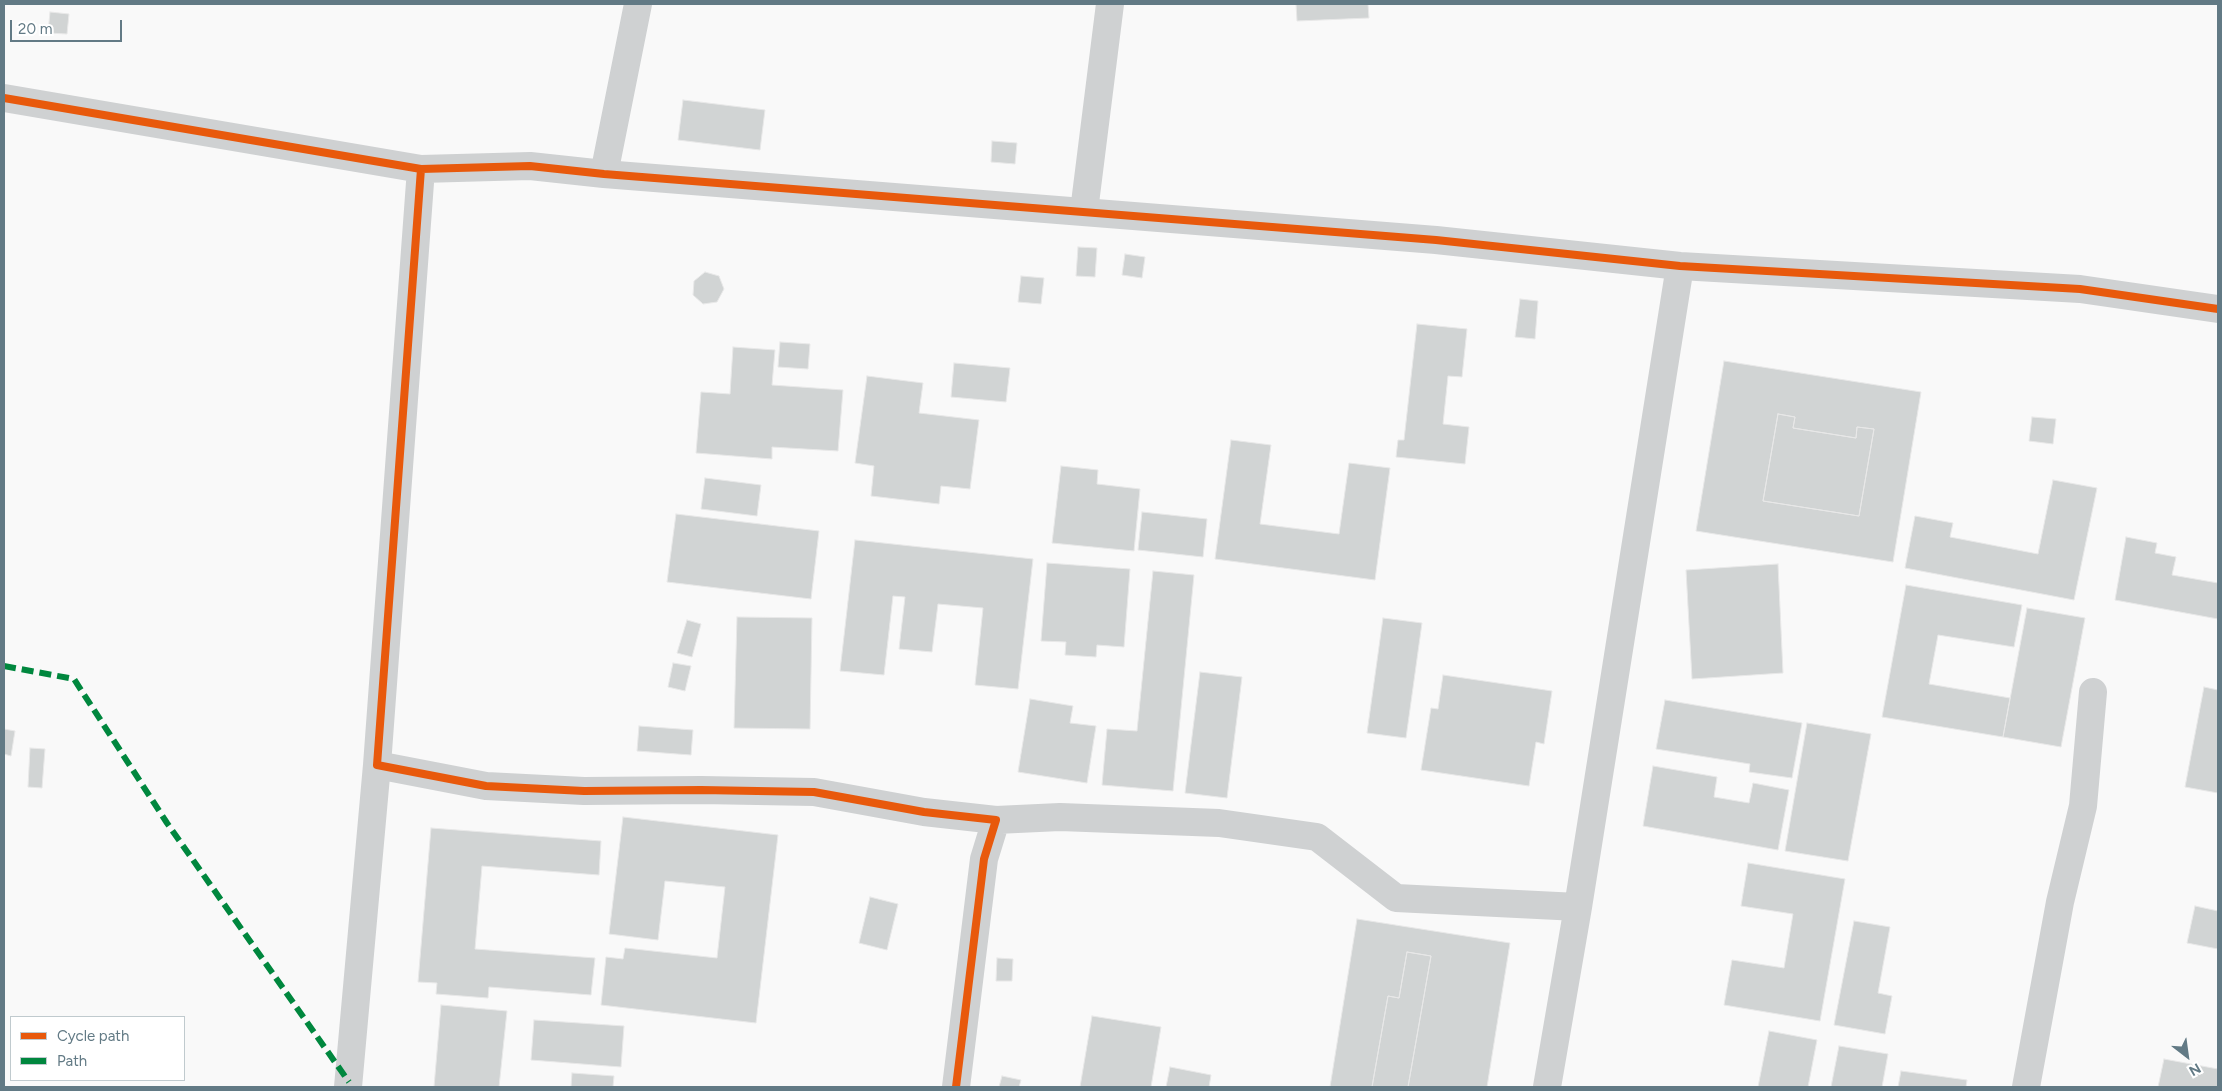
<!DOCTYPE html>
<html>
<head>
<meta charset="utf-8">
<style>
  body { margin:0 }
  #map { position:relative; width:2222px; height:1091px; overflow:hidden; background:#f9f9f9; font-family:Figtree,sans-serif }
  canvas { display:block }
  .frame { position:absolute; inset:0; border:5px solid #627a85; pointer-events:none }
  .legend { position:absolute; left:10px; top:1016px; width:175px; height:65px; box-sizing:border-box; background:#fff; border:1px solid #c0cace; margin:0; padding:6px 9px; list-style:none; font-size:15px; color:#627a85 }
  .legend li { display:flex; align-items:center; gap:10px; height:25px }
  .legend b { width:25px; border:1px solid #c0cace }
  .north { position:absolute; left:2162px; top:1031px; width:50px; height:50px; -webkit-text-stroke:4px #fff; paint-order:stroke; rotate:150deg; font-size:14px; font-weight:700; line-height:20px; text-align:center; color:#627a85 }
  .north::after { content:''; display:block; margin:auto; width:18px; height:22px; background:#627a85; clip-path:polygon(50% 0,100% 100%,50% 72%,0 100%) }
  .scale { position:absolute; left:10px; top:20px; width:112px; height:22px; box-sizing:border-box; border:2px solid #627a85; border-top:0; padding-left:6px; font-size:15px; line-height:18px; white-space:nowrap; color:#627a85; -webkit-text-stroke:4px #fff; paint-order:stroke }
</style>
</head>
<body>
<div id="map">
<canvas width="2222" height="1091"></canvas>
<div class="frame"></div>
<ul class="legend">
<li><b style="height:6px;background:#e8590c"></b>Cycle path</li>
<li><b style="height:6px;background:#00873e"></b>Path</li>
</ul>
<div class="north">N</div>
<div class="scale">20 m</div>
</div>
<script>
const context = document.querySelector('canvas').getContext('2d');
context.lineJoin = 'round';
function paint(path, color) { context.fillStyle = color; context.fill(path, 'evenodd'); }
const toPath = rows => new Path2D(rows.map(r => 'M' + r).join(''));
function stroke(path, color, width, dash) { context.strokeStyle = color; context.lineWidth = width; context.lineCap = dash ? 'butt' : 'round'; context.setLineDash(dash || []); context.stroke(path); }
const building = toPath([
  [1296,4,1373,4,1368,4,1369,18,1297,21,1296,4],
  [50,12,69,14,67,34,48,33,50,12],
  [683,100,765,110,760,150,678,140,683,100],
  [992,141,1017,143,1015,164,991,162,992,141],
  [1078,247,1097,248,1095,277,1076,276,1078,247],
  [1125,254,1145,257,1142,278,1122,275,1125,254],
  [705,272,719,276,724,289,717,302,703,304,693,295,694,281,705,272],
  [1021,276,1044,278,1041,304,1018,302,1021,276],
  [1520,299,1538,301,1535,339,1515,337,1520,299],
  [1417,324,1467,329,1462,377,1448,376,1443,424,1469,427,1465,464,1396,457,1398,440,1404,440,1417,324],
  [780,342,810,344,808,369,778,367,780,342],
  [733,347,775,350,772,385,843,390,838,451,772,447,772,459,696,453,701,392,730,394,733,347],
  [1724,361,1921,392,1893,562,1696,531,1724,361],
  [1778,414,1795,417,1793,428,1856,438,1857,427,1874,429,1859,516,1763,501,1778,414],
  [954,363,1010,368,1006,402,951,397,954,363],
  [867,376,923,383,919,413,979,420,970,489,941,486,939,504,871,496,874,466,855,463,867,376],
  [1778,414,1795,417,1793,428,1856,438,1857,427,1874,429,1859,516,1763,501,1778,414],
  [2032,417,2056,419,2053,444,2029,441,2032,417],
  [1231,440,1271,445,1260,524,1339,534,1349,463,1390,468,1375,580,1215,559,1231,440],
  [1061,466,1098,470,1097,484,1140,489,1134,551,1052,543,1061,466],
  [705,478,761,485,757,516,701,509,705,478],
  [2053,480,2097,488,2074,600,1905,568,1915,516,1953,523,1950,537,2038,554,2053,480],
  [1142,512,1207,519,1203,557,1138,550,1142,512],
  [676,514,819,531,811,599,667,582,676,514],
  [2126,537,2157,543,2155,553,2176,557,2172,575,2218,583,2218,619,2115,600,2126,537],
  [855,540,1033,559,1018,689,975,685,983,608,938,604,932,652,899,649,905,597,893,596,884,675,840,671,855,540],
  [1047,563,1130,569,1124,647,1097,645,1096,657,1065,655,1066,642,1041,641,1047,563],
  [1778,564,1783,673,1692,679,1686,570,1778,564],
  [1153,571,1194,575,1173,791,1102,785,1107,729,1137,731,1153,571],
  [1906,585,2022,605,2014,647,1938,635,1929,684,2010,698,2003,737,1882,717,1906,585],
  [2027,608,2085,618,2061,747,2003,737,2027,608],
  [737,617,812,618,810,729,734,728,737,617],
  [1383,618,1422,623,1406,738,1367,733,1383,618],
  [687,620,701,624,692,657,677,653,687,620],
  [673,663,691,666,685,691,668,687,673,663],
  [1200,672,1242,677,1227,798,1185,793,1200,672],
  [1443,675,1552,691,1544,744,1536,742,1529,786,1421,770,1431,708,1438,709,1443,675],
  [2204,687,2218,690,2218,793,2185,787,2204,687],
  [1030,699,1073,706,1070,723,1096,726,1087,783,1018,772,1030,699],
  [1665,700,1802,723,1792,778,1749,772,1750,764,1656,749,1665,700],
  [1807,723,1871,734,1848,861,1785,851,1807,723],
  [639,726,693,730,691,755,637,751,639,726],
  [4,729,15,731,11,756,4,754,4,729],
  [30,748,45,749,42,788,28,787,30,748],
  [1653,766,1717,777,1714,797,1749,803,1753,783,1789,790,1778,850,1643,826,1653,766],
  [623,817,778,835,756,1023,601,1005,606,957,623,959,625,948,717,958,725,887,665,881,658,940,609,934,623,817],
  [431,828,601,841,599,875,482,866,475,949,595,958,591,995,489,987,488,998,436,994,437,983,418,982,431,828],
  [1748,863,1845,879,1820,1021,1724,1005,1732,960,1784,968,1793,914,1741,906,1748,863],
  [870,897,898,904,887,950,859,943,870,897],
  [2195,906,2218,911,2218,949,2187,943,2195,906],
  [1357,919,1510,943,1487,1087,1408,1087,1431,956,1407,952,1399,998,1388,996,1372,1087,1330,1087,1357,919],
  [1854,921,1890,927,1878,993,1892,996,1885,1034,1834,1025,1854,921],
  [1407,952,1431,956,1408,1087,1372,1087,1388,996,1399,998,1407,952],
  [997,958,1013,959,1012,981,996,981,997,958],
  [441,1005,507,1011,499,1087,434,1087,441,1005],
  [1092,1016,1161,1027,1151,1087,1080,1087,1092,1016],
  [534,1020,624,1026,621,1067,531,1060,534,1020],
  [1769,1031,1817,1040,1808,1087,1758,1087,1769,1031],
  [1839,1046,1888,1054,1882,1087,1831,1087,1839,1046],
  [2164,1059,2218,1069,2218,1087,2158,1087,2164,1059],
  [1170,1067,1211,1075,1209,1087,1166,1087,1170,1067],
  [1901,1071,1967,1080,1966,1087,1898,1087,1901,1071],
  [572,1073,614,1076,613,1087,571,1087,572,1073],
  [1002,1076,1021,1080,1019,1087,999,1087,1002,1076]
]);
paint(building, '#d1d4d4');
stroke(building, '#e8e8e8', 1);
stroke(toPath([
  [4,98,421,169,530,166,604,174,1436,240,1680,266,2080,289,2218,309],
  [421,169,377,765,486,786,584,791,701,790,814,792,924,812,996,820,984,859,956,1087],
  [604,174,638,4],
  [1084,211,1110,4],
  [996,820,1060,817,1219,823,1317,837,1396,898,1578,907],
  [348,1087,377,765],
  [1547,1087,1578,907,1680,266],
  [2026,1087,2060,902,2083,806,2093,692]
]), '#cfd1d2', 28);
stroke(toPath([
  [4,666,74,679,167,823,349,1082]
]), '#00873e', 6, [12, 6]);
stroke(toPath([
  [4,98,421,169,530,166,604,174,1436,240,1680,266,2080,289,2218,309],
  [421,169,377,765,486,786,584,791,701,790,814,792,924,812,996,820,984,859,956,1087]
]), '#e8590c', 8);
</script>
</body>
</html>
